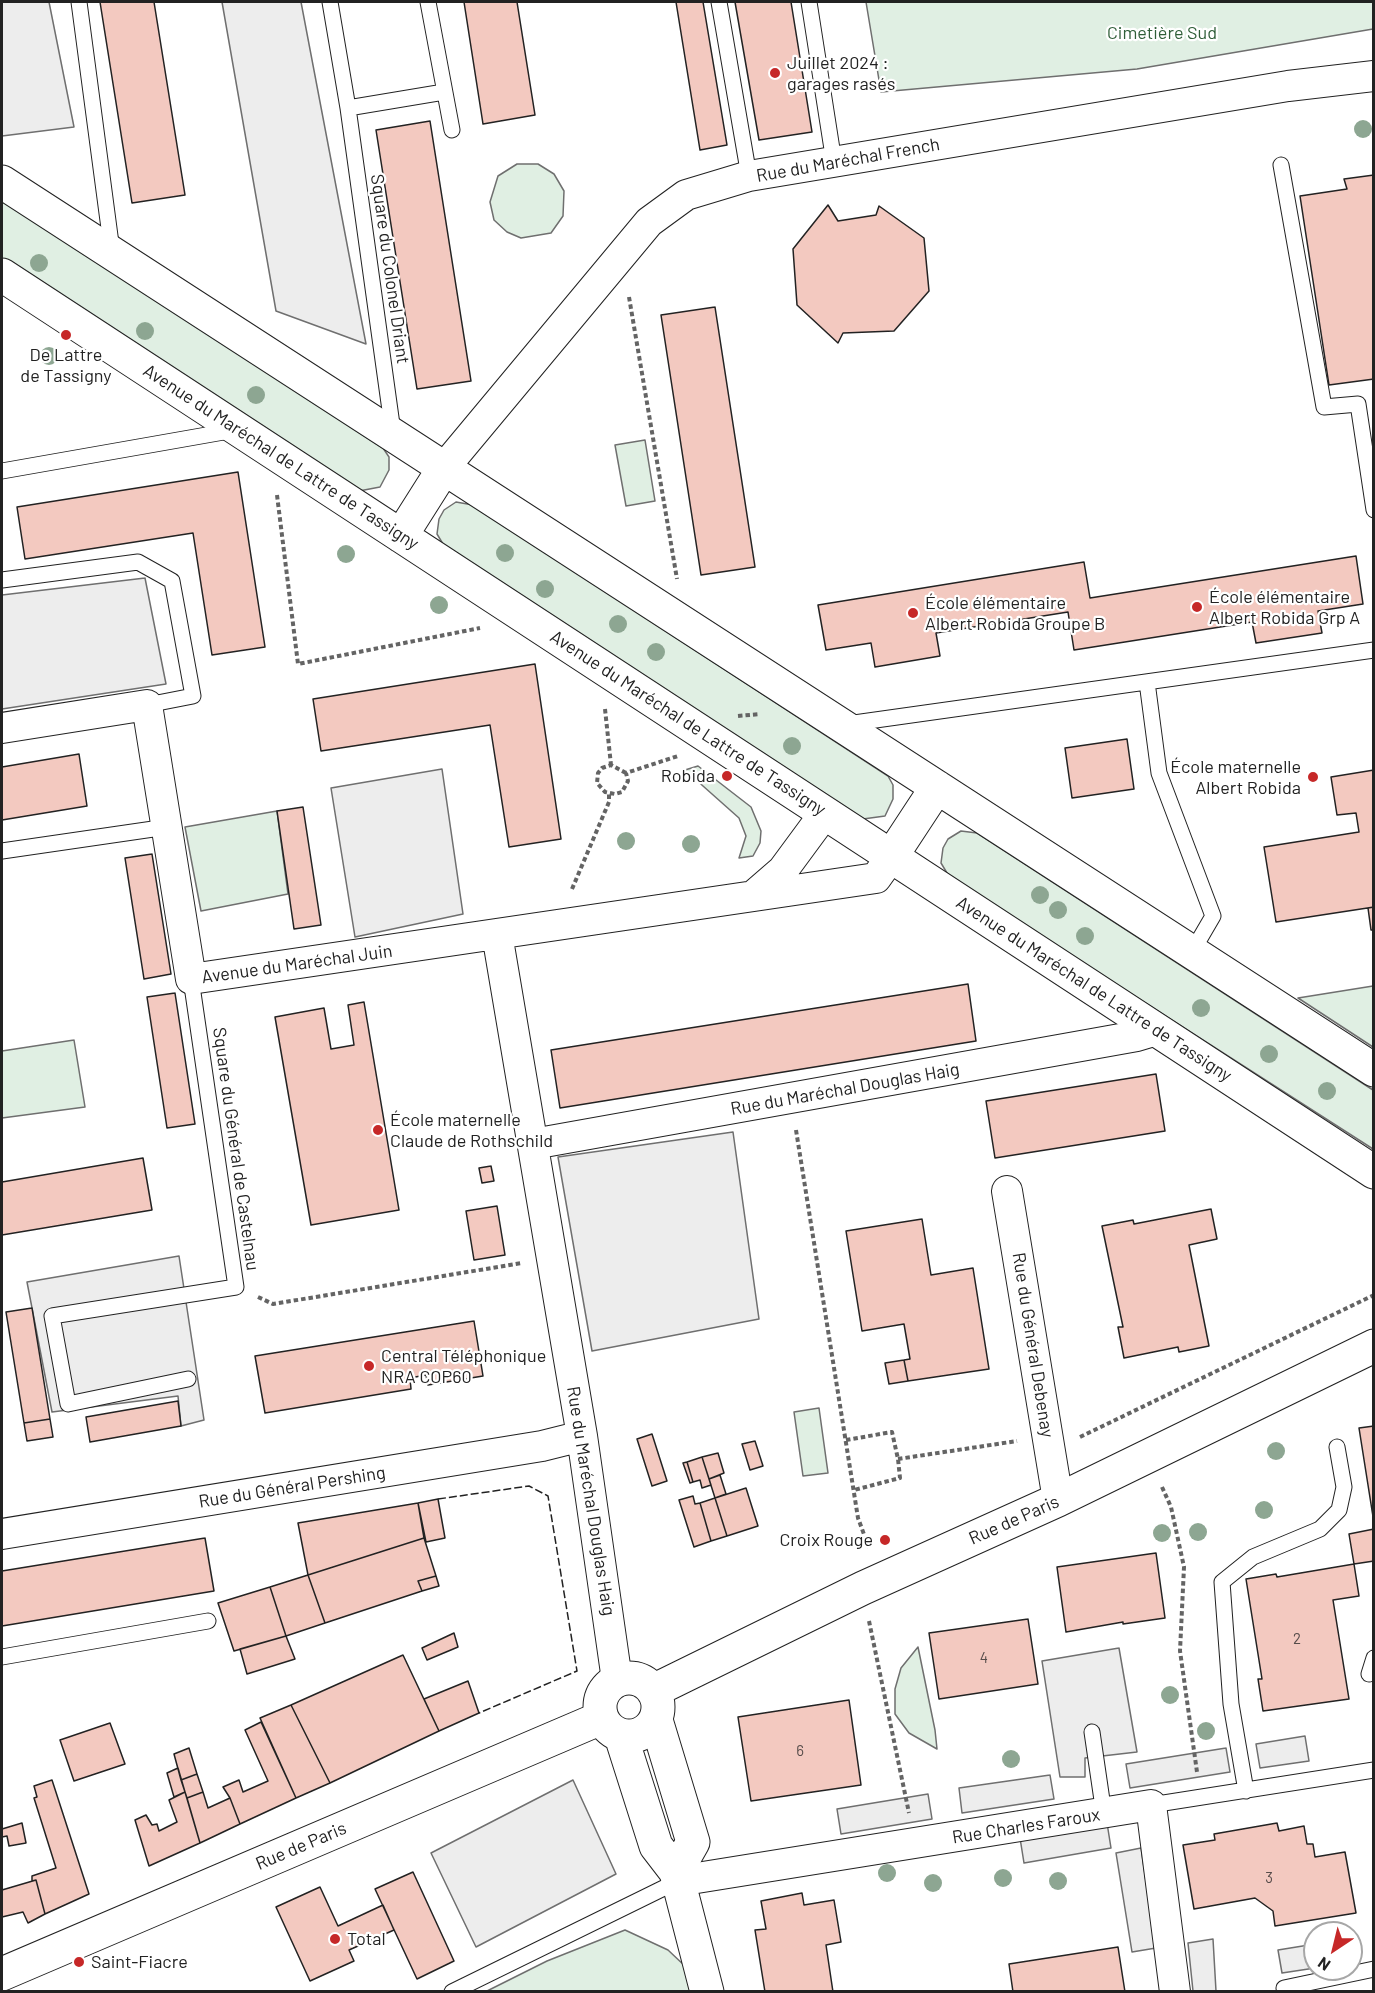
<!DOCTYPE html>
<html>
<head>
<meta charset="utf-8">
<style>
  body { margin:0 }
  #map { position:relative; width:1375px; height:1993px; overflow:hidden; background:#fff; font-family:Barlow,sans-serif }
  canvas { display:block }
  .frame { position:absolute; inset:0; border:3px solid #222; pointer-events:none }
  .north { position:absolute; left:1303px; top:1921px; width:60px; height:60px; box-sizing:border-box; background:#fff; border:2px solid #a7a7a7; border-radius:50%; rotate:215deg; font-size:16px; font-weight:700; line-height:24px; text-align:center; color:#222 }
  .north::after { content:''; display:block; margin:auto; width:21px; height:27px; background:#c62828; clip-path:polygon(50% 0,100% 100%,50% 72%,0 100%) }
</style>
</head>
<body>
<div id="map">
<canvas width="1375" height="1993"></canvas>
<div class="frame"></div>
<div class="north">N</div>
</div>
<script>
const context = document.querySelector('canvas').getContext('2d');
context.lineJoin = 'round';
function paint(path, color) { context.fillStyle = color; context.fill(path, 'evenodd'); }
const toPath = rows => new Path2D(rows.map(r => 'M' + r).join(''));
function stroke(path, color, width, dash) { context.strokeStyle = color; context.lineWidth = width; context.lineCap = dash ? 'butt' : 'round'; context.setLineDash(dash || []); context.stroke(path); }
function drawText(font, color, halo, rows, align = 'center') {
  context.font = font + ' Barlow,sans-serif'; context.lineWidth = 4.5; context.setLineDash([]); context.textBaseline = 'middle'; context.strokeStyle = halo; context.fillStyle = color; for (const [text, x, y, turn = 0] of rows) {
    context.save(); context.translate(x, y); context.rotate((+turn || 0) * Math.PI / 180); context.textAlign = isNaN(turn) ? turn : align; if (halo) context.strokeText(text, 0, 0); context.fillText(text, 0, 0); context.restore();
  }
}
const green = toPath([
  [866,2,1373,2,1373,29,1137,69,881,92,866,2],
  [517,164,538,164,554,174,564,191,563,216,551,233,521,238,507,232,494,220,490,202,498,176,517,164],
  [2,199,383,448,389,457,389,470,380,487,359,491,2,260,2,199],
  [645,440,655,501,626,506,615,445,645,440],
  [456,502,473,505,888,776,893,785,893,799,885,816,863,819,446,549,437,534,439,519,444,510,456,502],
  [698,766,751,807,761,831,760,843,753,856,739,858,746,836,739,818,685,770,698,766],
  [277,811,288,894,201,911,185,827,277,811],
  [961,831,977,833,1373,1090,1373,1149,950,878,941,863,943,848,948,839,961,831],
  [1373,986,1373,1047,1298,998,1373,986],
  [74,1040,85,1107,2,1118,2,1051,74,1040],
  [819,1408,828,1473,803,1476,794,1412,819,1408],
  [918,1647,935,1730,937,1749,909,1733,895,1714,895,1689,901,1668,918,1647],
  [625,1930,668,1950,686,1967,693,1992,485,1992,547,1961,625,1930]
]);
paint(green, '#e0efe3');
stroke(green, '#6f6f6f', 1.5);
const parking = toPath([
  [2,2,49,2,74,127,2,136,2,2],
  [222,2,301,2,366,344,276,311,222,2],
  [145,578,166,684,2,709,2,595,145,578],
  [442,769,463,914,355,937,331,788,442,769],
  [733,1132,759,1319,592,1351,558,1157,733,1132],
  [179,1256,204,1420,181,1426,178,1396,52,1412,27,1282,179,1256],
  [1119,1648,1137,1752,1085,1758,1085,1777,1060,1777,1042,1661,1119,1648],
  [1305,1736,1309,1761,1260,1768,1256,1744,1305,1736],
  [1226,1748,1230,1772,1130,1788,1126,1764,1226,1748],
  [1050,1775,1054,1799,962,1813,959,1788,1050,1775],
  [573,1780,616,1874,476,1947,431,1853,573,1780],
  [928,1794,932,1819,841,1834,837,1809,928,1794],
  [1107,1823,1111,1848,1024,1863,1020,1838,1107,1823],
  [1141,1848,1156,1948,1132,1952,1116,1853,1141,1848],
  [1213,1939,1216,1991,1193,1991,1188,1943,1213,1939],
  [1315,1944,1315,1968,1282,1973,1278,1950,1315,1944]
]);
paint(parking, '#ededed');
stroke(parking, '#6f6f6f', 1.5);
const building = toPath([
  [100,2,154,2,185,195,132,203,100,2],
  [464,2,517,2,535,115,483,124,464,2],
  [676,2,703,2,727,145,700,150,676,2],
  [735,2,791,2,812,132,759,140,735,2],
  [430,121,471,381,417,389,376,130,430,121],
  [1374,175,1374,379,1329,385,1300,196,1347,189,1344,179,1374,175],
  [828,205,838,221,876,215,879,206,924,238,929,291,894,331,843,333,838,343,797,305,793,249,828,205],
  [715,307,755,567,701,575,661,315,715,307],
  [238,472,265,647,212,655,193,533,25,559,17,507,238,472],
  [1356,556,1363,604,1318,611,1322,633,1256,643,1252,622,1074,650,1068,612,936,633,940,656,875,667,871,643,826,650,818,605,1084,562,1090,598,1356,556],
  [535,664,561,839,509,847,490,725,321,751,313,699,535,664],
  [1127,739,1134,789,1072,798,1065,748,1127,739],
  [79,754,87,806,2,820,2,767,79,754],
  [1374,770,1374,907,1276,922,1264,847,1359,832,1356,813,1337,815,1331,777,1374,770],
  [303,807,321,925,294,929,277,811,303,807],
  [152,854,171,974,144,979,125,858,152,854],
  [1374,907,1374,930,1371,930,1368,908,1374,907],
  [968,984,976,1041,560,1108,551,1050,968,984],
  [175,993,195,1124,167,1128,147,997,175,993],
  [364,1002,399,1210,311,1225,275,1017,324,1008,331,1049,354,1045,348,1005,364,1002],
  [1156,1074,1165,1131,995,1158,986,1101,1156,1074],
  [143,1158,152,1210,2,1235,2,1182,143,1158],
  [491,1166,494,1181,482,1183,479,1168,491,1166],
  [497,1206,505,1255,474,1260,466,1211,497,1206],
  [1211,1209,1217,1239,1189,1245,1209,1346,1179,1352,1178,1347,1124,1358,1118,1327,1123,1327,1102,1226,1133,1220,1134,1224,1211,1209],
  [922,1219,931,1275,973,1268,989,1369,908,1381,904,1360,910,1359,904,1324,862,1331,846,1231,922,1219],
  [32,1308,50,1419,24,1423,6,1312,32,1308],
  [474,1321,483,1376,428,1385,426,1375,410,1378,411,1389,265,1413,255,1356,474,1321],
  [904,1360,908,1381,889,1384,885,1363,904,1360],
  [178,1401,181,1426,90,1442,86,1417,178,1401],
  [50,1419,53,1437,27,1441,24,1423,50,1419],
  [1374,1426,1374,1523,1359,1428,1374,1426],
  [652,1434,667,1481,652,1486,637,1439,652,1434],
  [755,1441,763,1466,750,1470,742,1444,755,1441],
  [718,1453,724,1473,709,1479,702,1457,718,1453],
  [702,1457,711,1485,702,1488,700,1480,693,1482,687,1462,702,1457],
  [687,1462,693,1482,690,1483,683,1463,687,1462],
  [720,1475,726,1494,715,1498,709,1479,720,1475],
  [746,1488,758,1526,727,1536,715,1498,746,1488],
  [693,1496,695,1504,700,1503,711,1541,694,1547,679,1500,693,1496],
  [715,1498,727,1536,711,1541,700,1503,715,1498],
  [438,1499,445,1538,426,1542,418,1503,438,1499],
  [418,1503,424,1538,308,1575,298,1523,418,1503],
  [1374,1529,1374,1561,1354,1564,1349,1534,1374,1529],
  [205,1538,214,1591,2,1626,2,1571,205,1538],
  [424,1538,436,1576,418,1581,422,1591,325,1623,308,1575,424,1538],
  [1156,1553,1165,1618,1123,1624,1123,1622,1066,1632,1057,1567,1156,1553],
  [1354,1564,1359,1596,1333,1600,1349,1699,1263,1711,1258,1679,1262,1679,1246,1579,1276,1574,1277,1577,1354,1564],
  [308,1575,325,1623,286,1636,270,1587,308,1575],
  [436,1576,439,1586,422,1591,418,1581,436,1576],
  [270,1587,286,1636,234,1651,218,1603,270,1587],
  [1028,1619,1038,1684,939,1699,929,1633,1028,1619],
  [454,1633,458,1647,427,1660,422,1648,454,1633],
  [286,1636,295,1659,247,1674,240,1649,286,1636],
  [403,1655,439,1731,330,1783,291,1705,403,1655],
  [468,1681,479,1713,439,1731,424,1699,468,1681],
  [849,1700,861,1785,751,1801,738,1717,849,1700],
  [291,1705,330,1783,296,1798,260,1718,291,1705],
  [261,1722,296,1798,240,1824,230,1798,223,1787,239,1780,243,1792,268,1781,245,1730,261,1722],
  [110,1723,125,1764,74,1781,60,1740,110,1723],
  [189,1748,197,1774,181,1780,174,1754,189,1748],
  [178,1768,185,1792,174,1797,167,1773,178,1768],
  [197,1774,203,1792,187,1798,181,1780,197,1774],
  [52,1780,89,1894,45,1914,36,1880,32,1881,32,1876,56,1868,34,1798,37,1797,34,1786,52,1780],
  [185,1792,200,1843,149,1866,135,1820,146,1815,152,1825,157,1824,159,1831,177,1822,169,1800,185,1792],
  [203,1792,208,1808,230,1798,240,1824,200,1843,187,1798,203,1792],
  [22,1823,26,1843,9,1846,7,1836,2,1837,2,1829,22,1823],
  [1277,1823,1279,1831,1304,1826,1307,1844,1313,1844,1315,1857,1345,1852,1356,1913,1275,1926,1273,1911,1255,1898,1194,1909,1183,1845,1215,1840,1214,1834,1277,1823],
  [413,1872,454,1961,417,1979,375,1889,413,1872],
  [36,1880,45,1914,28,1923,23,1912,2,1917,2,1890,36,1880],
  [320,1887,338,1926,383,1905,394,1930,349,1950,354,1961,310,1981,276,1907,320,1887],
  [802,1893,804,1905,834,1900,841,1942,826,1945,833,1992,765,1992,755,1930,766,1929,761,1901,802,1893],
  [1118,1947,1125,1992,1013,1992,1009,1964,1118,1947]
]);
paint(building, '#f3c9c0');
stroke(building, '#222', 1.5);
const service = toPath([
  [79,2,112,251],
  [330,2,348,108,393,432],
  [428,2,452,130],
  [719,2,749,176],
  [809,2,834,162],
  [348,108,444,92],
  [1281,165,1324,407,1358,404,1374,510],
  [2,471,235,430],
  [2,580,138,562,172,581,193,696,147,705],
  [1147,682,1159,773,1213,916,1192,952],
  [847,724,1374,650],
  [2,851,167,827],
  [188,1379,68,1404,52,1316,236,1287,191,979],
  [2,1657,208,1621],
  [1369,1674,1374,1658],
  [1092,1732,1104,1814],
  [1246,1791,1231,1704,1222,1582,1253,1557,1320,1529,1339,1510,1344,1487,1337,1447],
  [1151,1805,1374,1770],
  [1284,1988,1374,1969],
  [452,1992,678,1881]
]);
const minor = toPath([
  [444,468,649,222,686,195,749,176,1288,86,1374,76],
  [2,728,147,705,191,979,876,878,891,857],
  [753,896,783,870,825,813],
  [497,934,582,1436,617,1680],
  [533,1144,1137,1036,1157,1030],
  [1007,1191,1058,1500],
  [2,1534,542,1446,582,1436],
  [678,1881,1151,1805,1175,1992]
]);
const tertiary = toPath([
  [2,182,1374,1070],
  [2,275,1374,1172],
  [401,536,444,468],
  [891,857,937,787],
  '600 1707a29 29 0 1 1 58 0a29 29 0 1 1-58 0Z',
  [653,1691,863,1588,1058,1500,1374,1346],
  [656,1720,693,1842,676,1872],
  [621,1736,656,1846,676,1872,707,1992],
  [2,1974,601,1718]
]);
stroke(service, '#222', 17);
stroke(minor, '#222', 32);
stroke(tertiary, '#222', 35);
stroke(toPath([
  [629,297,677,579],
  [277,495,298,664,480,628],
  [605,709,611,765],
  [738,716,760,714],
  [626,773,611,765,602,768,598,773,597,783,605,792,615,794,622,792,628,781,626,773,678,756],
  [572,889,609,802,609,793],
  [796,1130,858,1518,869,1548],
  [258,1297,273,1304,522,1263],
  [1080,1437,1374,1295],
  [846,1440,892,1432,898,1459,900,1478,854,1490],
  [898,1459,1017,1441],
  [1162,1487,1171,1507,1184,1567,1180,1651,1197,1772],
  [869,1621,909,1813]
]), '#646464', 4, [4.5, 3]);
stroke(service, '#fff', 15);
stroke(minor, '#fff', 30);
stroke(tertiary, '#fff', 33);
stroke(toPath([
  [438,1499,529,1486,548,1496,577,1671,479,1713]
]), '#222', 1.5, [8, 3]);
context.fillStyle = '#8da692';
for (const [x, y] of [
  [1363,129],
  [39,263],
  [145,331],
  [49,356],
  [256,395],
  [505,553],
  [346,554],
  [545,589],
  [439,605],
  [618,624],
  [656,652],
  [792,746],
  [626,841],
  [691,844],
  [1040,895],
  [1058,910],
  [1085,936],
  [1201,1008],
  [1269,1054],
  [1327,1091],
  [1276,1451],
  [1264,1510],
  [1198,1532],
  [1162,1533],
  [1170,1695],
  [1206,1731],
  [1011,1759],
  [887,1873],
  [1003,1878],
  [1058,1881],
  [933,1883]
]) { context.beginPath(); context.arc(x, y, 9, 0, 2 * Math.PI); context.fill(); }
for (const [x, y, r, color] of [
  [775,73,6,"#c62828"],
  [66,335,6,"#c62828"],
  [1197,607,6,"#c62828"],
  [913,613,6,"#c62828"],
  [727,776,6,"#c62828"],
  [1313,777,6,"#c62828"],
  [378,1130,6,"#c62828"],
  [369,1366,6,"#c62828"],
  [885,1540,6,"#c62828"],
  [335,1939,6,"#c62828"],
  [79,1962,6,"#c62828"]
]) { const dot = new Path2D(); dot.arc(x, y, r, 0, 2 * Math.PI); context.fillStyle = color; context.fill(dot); stroke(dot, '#fff', 2); }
drawText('15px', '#564c4a', null, [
  ["2",1297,1639],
  ["4",984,1658],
  ["6",800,1751],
  ["3",1269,1878]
]);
drawText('18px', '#2f5e38', '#fff', [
  ["Cimetière Sud",1162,33]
]);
drawText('18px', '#222', '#fff', [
  ["Juillet 2024 :",787,63],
  ["garages rasés",787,84],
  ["De Lattre",66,355,"center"],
  ["de Tassigny",66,376,"center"],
  ["École élémentaire",1209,597],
  ["Albert Robida Grp A",1209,618],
  ["École élémentaire",925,603],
  ["Albert Robida Groupe B",925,624],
  ["École maternelle",1301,767,"right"],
  ["Albert Robida",1301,788,"right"],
  ["Robida",715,776,"right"],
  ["École maternelle",390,1120],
  ["Claude de Rothschild",390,1141],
  ["Central Téléphonique",381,1356],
  ["NRA COP60",381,1377],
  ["Croix Rouge",873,1540,"right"],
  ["Total",347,1939],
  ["Saint-Fiacre",91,1962]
], 'left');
drawText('18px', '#222', '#fff', [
  ["Rue du Maréchal French",848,160,-10],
  ["Square du Colonel Driant",390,269,82],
  ["Avenue du Maréchal de Lattre de Tassigny",281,457,33],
  ["Avenue du Maréchal de Lattre de Tassigny",688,723,33],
  ["Avenue du Maréchal Juin",297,964,-8],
  ["Avenue du Maréchal de Lattre de Tassigny",1094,989,33],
  ["Rue du Maréchal Douglas Haig",845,1089,-10],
  ["Square du Général de Castelnau",236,1149,82],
  ["Rue du Général Debenay",1033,1345,81],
  ["Rue du Général Pershing",292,1487,-9],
  ["Rue du Maréchal Douglas Haig",591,1501,81],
  ["Rue de Paris",1014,1520,-24],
  ["Rue Charles Faroux",1026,1826,-9],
  ["Rue de Paris",301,1846,-23]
]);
</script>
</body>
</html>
